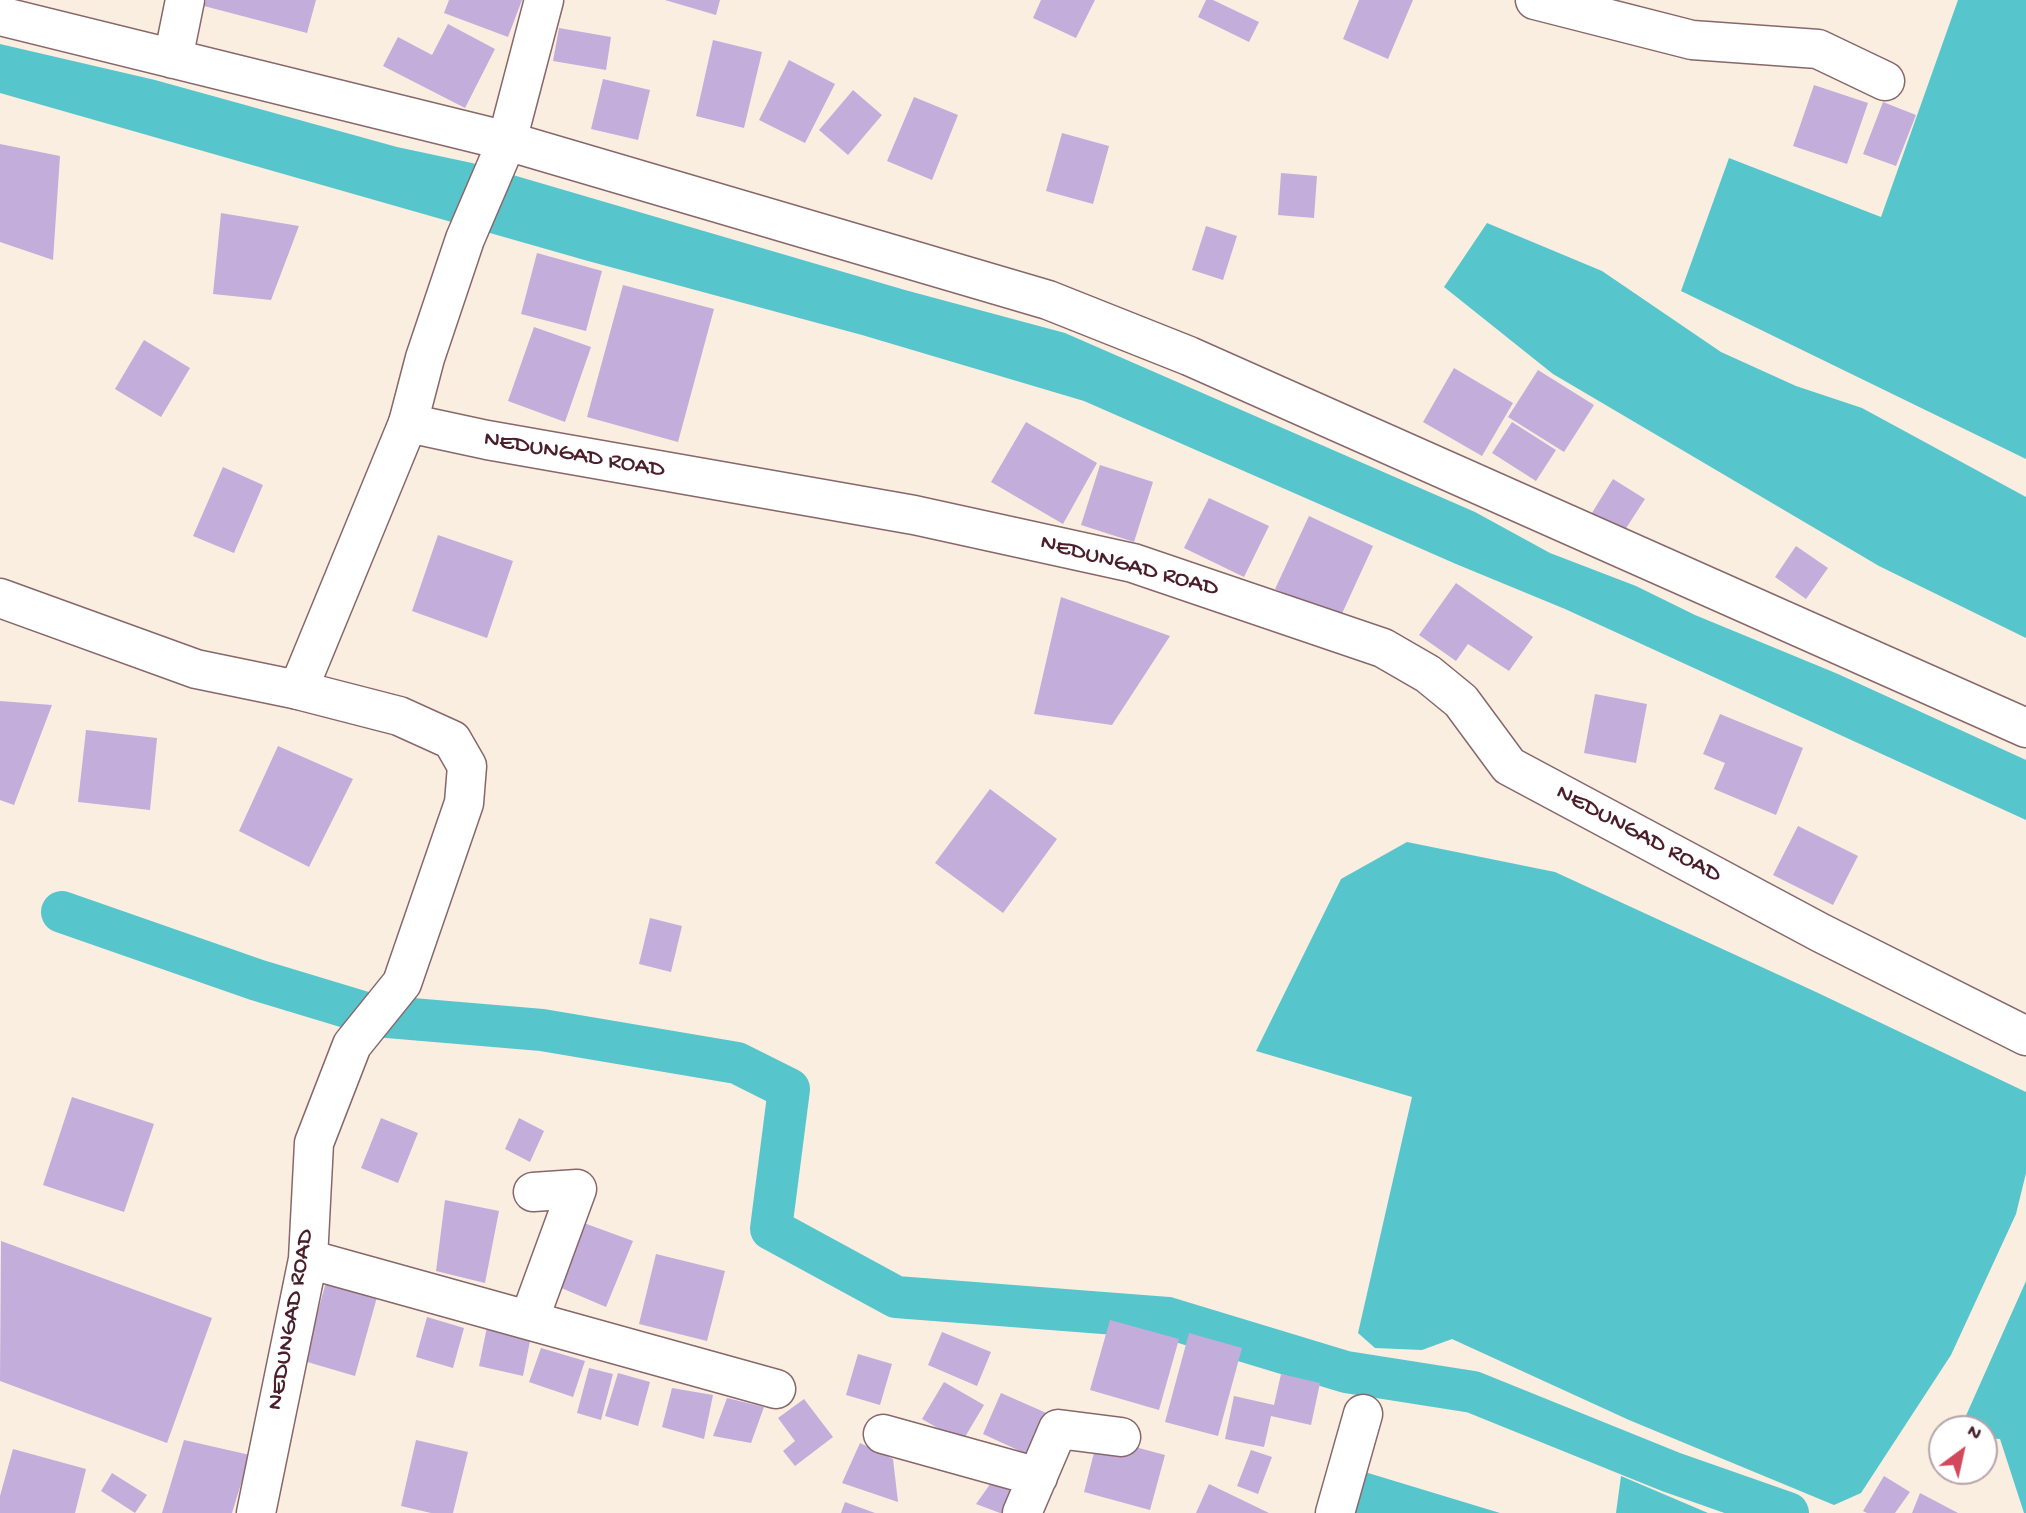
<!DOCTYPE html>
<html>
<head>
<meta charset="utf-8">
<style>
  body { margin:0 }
  #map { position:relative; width:2026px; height:1513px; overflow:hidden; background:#faeee1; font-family:"Gochi Hand",sans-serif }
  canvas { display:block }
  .north { position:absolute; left:1928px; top:1415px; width:70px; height:70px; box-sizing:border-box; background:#fff; border:2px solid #b7a5aa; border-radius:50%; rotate:33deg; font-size:19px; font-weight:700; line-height:28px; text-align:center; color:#4a1f2b }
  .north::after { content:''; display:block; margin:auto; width:24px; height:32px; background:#d1495b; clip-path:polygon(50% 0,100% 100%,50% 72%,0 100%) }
</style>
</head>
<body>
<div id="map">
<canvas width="2026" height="1513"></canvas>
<div class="north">N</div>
</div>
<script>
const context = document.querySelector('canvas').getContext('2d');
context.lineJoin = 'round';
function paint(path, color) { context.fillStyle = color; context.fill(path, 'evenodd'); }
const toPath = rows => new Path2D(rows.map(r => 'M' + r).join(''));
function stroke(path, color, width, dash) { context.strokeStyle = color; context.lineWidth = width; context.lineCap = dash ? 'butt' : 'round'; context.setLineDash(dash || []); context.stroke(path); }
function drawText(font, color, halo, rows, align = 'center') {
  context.font = font + ' "Gochi Hand",sans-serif'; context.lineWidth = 6; context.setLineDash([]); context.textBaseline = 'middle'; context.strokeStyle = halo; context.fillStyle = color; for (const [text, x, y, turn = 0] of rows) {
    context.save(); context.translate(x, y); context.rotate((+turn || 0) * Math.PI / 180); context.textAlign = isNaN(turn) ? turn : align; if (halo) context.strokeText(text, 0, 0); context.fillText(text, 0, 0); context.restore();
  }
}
paint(toPath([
  [1958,0,2026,0,2026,459,1681,291,1729,158,1881,217],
  [0,44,155,80,397,147,472,163,905,290,1065,333,1475,512,1550,553,1636,586,1695,615,1838,674,2026,760,2026,820,1565,609,1456,564,1084,401,862,335,588,261,0,93],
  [1487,223,1602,271,1721,352,1796,386,1862,408,2026,497,2026,638,1879,566,1553,374,1444,287],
  [1407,842,1555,872,1816,992,2026,1092,2026,1173,2016,1214,1951,1355,1861,1493,1834,1505,1629,1420,1452,1339,1422,1350,1375,1348,1358,1333,1412,1097,1256,1051,1341,879],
  [2026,1281,2026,1513,2024,1513,2000,1439,1984,1438,1984,1429,1960,1429],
  [1345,1466,1500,1513,1334,1513],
  [1621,1476,1708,1513,1616,1513]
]), '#57c5cc');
stroke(toPath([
  [62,912,257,980,376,1016,542,1030,737,1063,789,1089,771,1229,896,1297,1168,1318,1346,1372,1473,1392,1671,1472,1788,1513]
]), '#57c5cc', 42);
paint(toPath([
  [206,0,316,0,307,33,204,6],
  [449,0,522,0,508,37,444,13],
  [665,0,720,0,716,15],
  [1041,0,1095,0,1076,38,1033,18],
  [1206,0,1213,0,1259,22,1249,42,1198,17],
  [1359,0,1413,0,1388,59,1343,39],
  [448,24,495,49,465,108,383,66,398,37,432,55],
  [559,28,611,37,606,70,553,61],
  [713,40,762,52,744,128,696,116],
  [789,60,835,84,805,143,759,120],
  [603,79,650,90,638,140,591,129],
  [1814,85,1868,103,1847,164,1793,146],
  [853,90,882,115,848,155,819,130],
  [914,97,958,115,932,180,887,161],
  [1883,102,1916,115,1896,166,1863,154],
  [1062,133,1109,146,1093,204,1046,191],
  [0,144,60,156,53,260,0,242],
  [1281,173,1317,176,1314,218,1278,215],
  [221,213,299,226,271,300,213,294],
  [1206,226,1237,236,1223,280,1192,270],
  [537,253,602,271,586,331,521,314],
  [623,285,714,309,678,442,587,417],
  [534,327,591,347,565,422,508,401],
  [144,340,190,368,161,417,115,389],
  [1454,368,1513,403,1482,456,1423,422],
  [1538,370,1594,405,1564,452,1508,417],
  [1026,422,1097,463,1063,524,991,482],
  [1512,422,1556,450,1536,481,1492,453],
  [1100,465,1153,482,1134,542,1081,525],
  [223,467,263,485,234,553,193,536],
  [1613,479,1645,499,1621,536,1590,516],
  [1209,498,1269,526,1244,577,1184,548],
  [1309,516,1373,546,1340,618,1275,589],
  [438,535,513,561,487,638,412,611],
  [1796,546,1828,568,1806,599,1775,577],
  [1456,583,1533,637,1509,671,1468,644,1456,661,1419,635],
  [1061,597,1170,636,1112,725,1034,714],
  [1595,694,1647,704,1636,763,1584,753],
  [0,701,52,705,14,805,0,800],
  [1720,714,1803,748,1776,815,1714,789,1725,763,1703,754],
  [86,730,157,738,150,810,78,802],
  [278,746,353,779,309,867,239,831],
  [990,789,1057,839,1003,913,935,863],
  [1798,826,1858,856,1833,905,1773,875],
  [650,918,682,926,671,972,639,964],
  [72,1097,154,1124,124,1212,43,1185],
  [381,1118,418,1133,398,1183,361,1168],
  [519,1118,544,1131,530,1162,505,1149],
  [445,1200,499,1211,485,1283,436,1271],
  [573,1219,633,1241,606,1307,552,1284],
  [1,1241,212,1318,167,1443,0,1381],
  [656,1254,725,1271,707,1341,639,1324],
  [328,1275,379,1290,355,1376,304,1361],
  [427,1317,464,1328,453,1368,416,1357],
  [1110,1320,1179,1339,1159,1410,1090,1390],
  [488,1322,532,1331,523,1376,479,1366],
  [942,1332,991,1352,977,1386,928,1365],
  [1189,1333,1242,1348,1218,1436,1165,1422],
  [541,1348,585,1361,573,1397,529,1382],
  [858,1354,892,1364,880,1405,846,1395],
  [589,1368,613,1374,601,1420,577,1413],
  [618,1373,650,1382,638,1426,605,1416],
  [1281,1374,1320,1383,1311,1425,1271,1416,1264,1447,1225,1439,1234,1396,1274,1405],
  [944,1382,984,1405,962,1442,922,1419],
  [672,1388,713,1395,704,1439,662,1427],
  [1001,1393,1051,1415,1033,1457,983,1434],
  [727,1398,764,1407,751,1443,713,1436],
  [804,1399,833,1437,795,1466,783,1451,795,1441,778,1418],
  [1098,1437,1165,1455,1150,1510,1084,1492],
  [184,1440,250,1455,232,1513,162,1513],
  [416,1440,468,1452,453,1513,431,1513,401,1506],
  [860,1443,893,1459,898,1502,842,1483],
  [13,1449,86,1469,75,1513,0,1513,0,1496],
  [1251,1450,1272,1457,1258,1494,1237,1486],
  [112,1473,147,1495,135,1513,101,1491],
  [998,1473,1026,1488,1010,1513,1000,1513,976,1504],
  [1884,1476,1910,1492,1895,1513,1867,1513,1863,1511],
  [1209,1484,1269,1513,1196,1513],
  [1920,1493,1958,1513,1912,1513],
  [845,1502,875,1513,841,1513]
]), '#c3addb');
const street = toPath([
  [1535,0,1692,40,1818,49,1885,81],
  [0,16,507,141,1048,300,1189,356,2026,728],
  [173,59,185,0],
  [408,423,425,358,465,239,507,141,544,0],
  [308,1259,776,1389],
  [529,1320,577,1189,533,1192],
  [883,1434,1038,1477],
  [256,1513,308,1259,314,1143,352,1045,402,983,464,803,467,766,452,740,399,716,298,690],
  [1022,1513,1058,1429,1121,1437],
  [1335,1513,1363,1414]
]);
const secondary = toPath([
  [0,598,196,669,298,690,408,423,487,440,914,515,1133,563,1383,648,1428,674,1461,701,1509,766,1821,933,2026,1036]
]);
stroke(street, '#88676b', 41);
stroke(secondary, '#88676b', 41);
stroke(street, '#fff', 38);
stroke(secondary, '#fff', 38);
drawText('24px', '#4a1f2b', '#fff', [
  ["NEDUNGAD ROAD",574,456,10],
  ["NEDUNGAD ROAD",1129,567,15],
  ["NEDUNGAD ROAD",1638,835,28],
  ["NEDUNGAD ROAD",292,1320,-80]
]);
</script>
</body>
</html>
